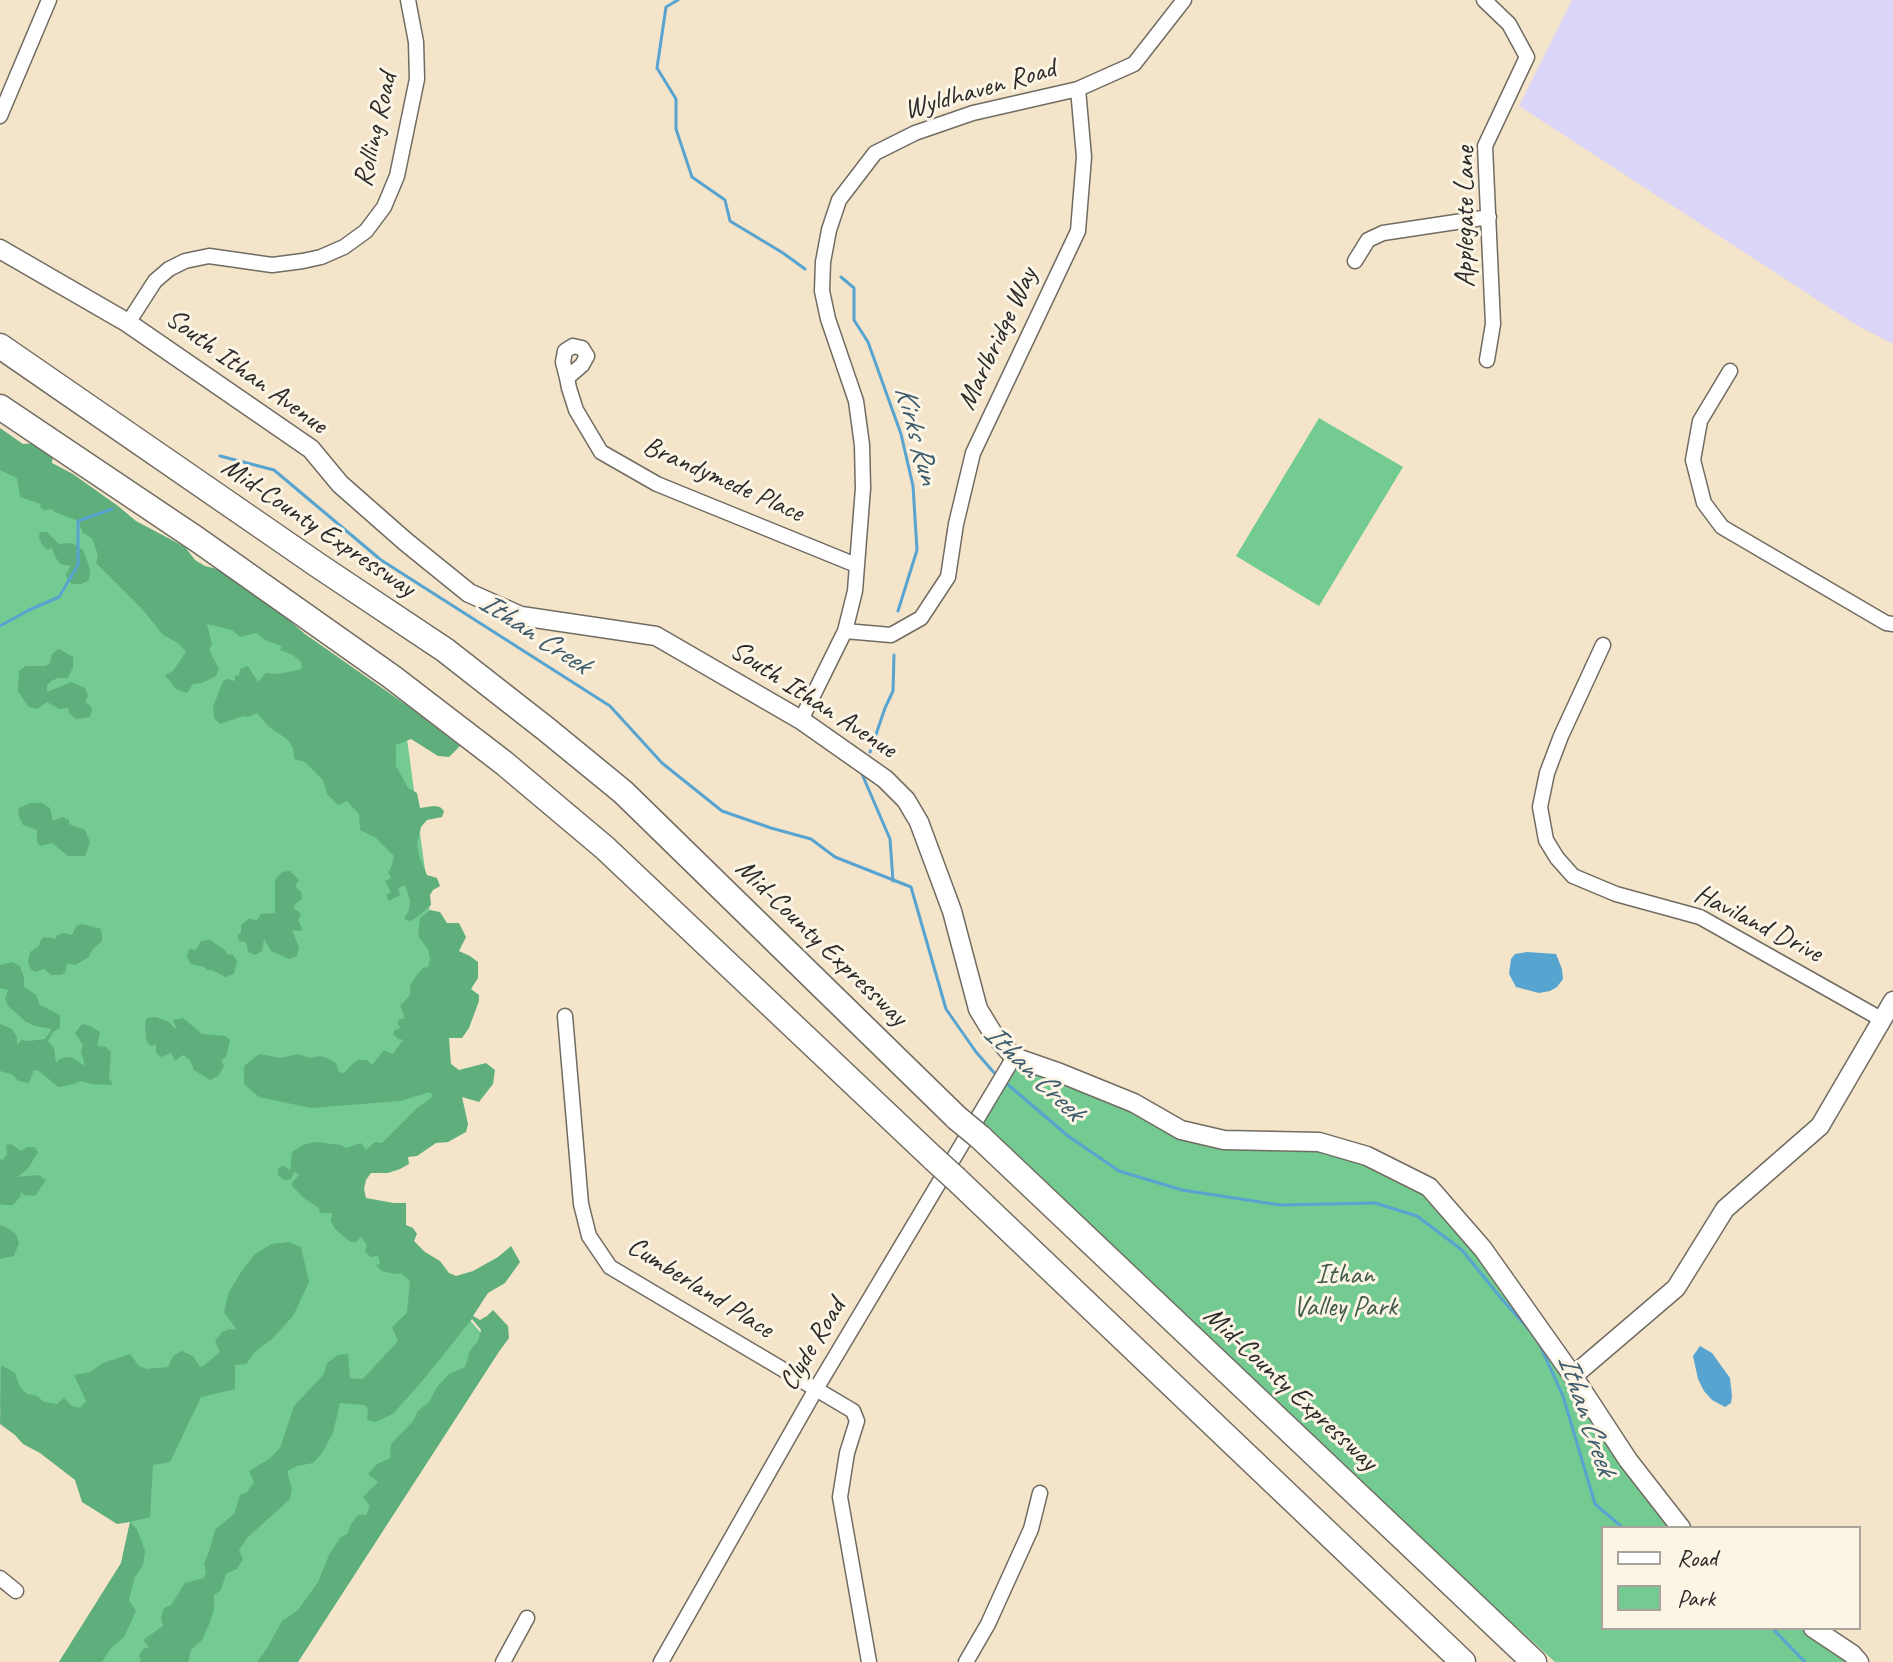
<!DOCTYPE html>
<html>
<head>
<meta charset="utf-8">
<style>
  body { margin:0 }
  #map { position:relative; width:1893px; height:1662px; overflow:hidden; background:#f4e4c9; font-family:Caveat,sans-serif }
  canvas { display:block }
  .legend { position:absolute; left:1601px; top:1526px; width:260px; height:104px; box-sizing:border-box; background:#fcf5e5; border:2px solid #a8a49b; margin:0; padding:10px 14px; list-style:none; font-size:24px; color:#2b2b2b }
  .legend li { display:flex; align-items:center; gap:16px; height:40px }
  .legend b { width:40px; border:2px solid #a8a49b }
</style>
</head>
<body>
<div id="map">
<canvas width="1893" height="1662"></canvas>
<ul class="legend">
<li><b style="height:10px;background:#fff"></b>Road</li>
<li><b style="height:22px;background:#73cb91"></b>Park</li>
</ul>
</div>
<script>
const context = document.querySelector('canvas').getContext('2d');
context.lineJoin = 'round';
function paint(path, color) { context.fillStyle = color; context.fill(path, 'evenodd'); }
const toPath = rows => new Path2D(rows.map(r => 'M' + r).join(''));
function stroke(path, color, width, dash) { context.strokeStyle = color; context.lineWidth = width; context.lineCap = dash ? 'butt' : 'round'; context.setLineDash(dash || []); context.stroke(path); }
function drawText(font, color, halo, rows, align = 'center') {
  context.font = font + ' Caveat,sans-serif'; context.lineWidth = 6; context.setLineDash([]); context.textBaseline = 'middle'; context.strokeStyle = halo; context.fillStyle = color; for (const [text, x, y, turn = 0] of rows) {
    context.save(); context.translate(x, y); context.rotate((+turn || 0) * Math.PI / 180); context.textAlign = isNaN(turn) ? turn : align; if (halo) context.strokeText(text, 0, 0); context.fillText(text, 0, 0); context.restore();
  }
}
paint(toPath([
  [1572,0,1893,0,1893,344,1856,325,1519,106]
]), '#dbd6f7');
paint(toPath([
  [1319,418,1403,467,1319,606,1236,556],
  [0,438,402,703,426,877,451,1102,354,1184,498,1353,298,1662,59,1662,121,1564,130,1522,0,1409],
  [1014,1057,1181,1130,1319,1142,1429,1187,1681,1528,1603,1528,1603,1628,1813,1628,1859,1662,1555,1662,965,1125]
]), '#73cb91');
paint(toPath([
  [0,428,23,444,34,443,53,455,52,463,73,474,118,506,136,521,185,547,195,560,205,566,221,570,233,580,252,588,305,634,412,709,460,746,449,757,438,756,411,739,396,745,396,766,408,788,417,793,420,808,434,806,440,807,444,811,442,817,427,820,421,827,417,844,419,856,427,875,437,878,440,886,433,890,430,895,431,905,421,914,411,921,404,919,409,910,410,900,405,885,398,888,400,895,389,901,386,895,391,892,385,881,391,878,388,872,391,868,394,856,376,838,360,830,359,814,347,801,338,805,327,794,323,780,305,762,294,759,293,748,288,740,268,726,257,713,249,717,243,716,220,724,214,718,213,707,223,681,228,679,235,681,235,675,239,676,240,669,248,666,258,682,266,673,279,674,302,669,301,662,293,655,280,650,282,646,265,640,257,633,240,637,232,630,207,624,212,644,209,650,219,669,216,676,202,683,193,684,187,693,176,689,165,675,173,671,186,652,178,643,163,635,143,610,96,563,98,555,92,538,83,533,78,521,55,512,51,509,44,510,40,507,41,504,20,497,17,478,0,470],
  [40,532,47,532,59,544,72,543,83,550,90,569,89,580,81,584,72,584,67,579,66,574,71,566,60,564,54,555,52,547,48,550,42,545,39,537],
  [59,649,73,657,73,667,68,678,58,678,51,681,47,686,47,692,71,682,85,688,88,696,85,702,91,706,92,710,90,717,76,719,69,713,68,708,59,709,47,702,37,709,29,707,23,699,18,691,19,671,26,666,46,666,50,663,52,654],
  [31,803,42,803,50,808,53,821,63,817,69,820,69,824,85,830,90,842,85,856,68,856,52,843,40,846,37,842,37,830,23,825,18,814,19,808],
  [290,871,299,880,295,886,301,892,302,899,296,903,293,908,298,911,301,915,298,920,303,930,298,931,292,930,299,947,297,956,289,959,271,951,264,939,262,951,255,955,248,952,246,942,239,941,238,935,241,932,241,925,250,918,256,921,261,914,275,913,275,880,282,872],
  [430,910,440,912,447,923,459,923,466,937,459,951,470,956,478,962,478,978,471,989,479,995,479,1001,469,1028,462,1038,449,1038,451,1064,459,1070,486,1063,495,1070,493,1084,479,1102,462,1097,468,1124,466,1132,448,1142,436,1143,417,1156,408,1157,409,1164,400,1169,388,1173,371,1173,366,1180,364,1189,366,1198,394,1203,406,1203,406,1225,413,1228,417,1234,414,1241,425,1252,440,1261,449,1273,456,1276,473,1271,498,1257,511,1246,520,1262,505,1283,488,1293,473,1316,480,1320,487,1316,493,1310,508,1326,509,1338,498,1353,298,1662,257,1662,266,1650,282,1621,298,1610,318,1582,329,1555,340,1538,348,1533,350,1526,358,1515,366,1515,370,1506,363,1497,378,1482,368,1474,377,1464,390,1458,391,1444,413,1421,418,1411,429,1402,437,1387,449,1374,465,1367,470,1351,478,1341,481,1330,472,1319,424,1379,393,1414,375,1422,367,1420,368,1410,365,1405,340,1403,333,1433,322,1453,313,1463,297,1466,287,1471,292,1489,290,1499,247,1538,239,1550,243,1559,237,1569,226,1574,221,1590,214,1595,214,1609,210,1622,202,1640,191,1650,188,1662,139,1662,141,1660,139,1655,143,1649,149,1647,143,1640,163,1626,161,1617,164,1608,171,1605,185,1583,204,1578,206,1572,204,1564,210,1549,215,1530,234,1514,240,1495,247,1492,254,1482,249,1471,269,1459,280,1448,294,1406,324,1374,327,1363,338,1355,348,1354,350,1378,363,1379,398,1341,392,1327,407,1313,410,1281,401,1273,395,1274,382,1271,376,1265,380,1263,378,1256,371,1257,365,1252,367,1245,361,1237,356,1242,351,1242,342,1235,335,1229,331,1221,332,1213,320,1213,319,1208,305,1199,291,1185,299,1174,294,1172,291,1179,284,1180,278,1175,278,1169,283,1165,290,1171,292,1152,303,1145,316,1142,340,1145,346,1148,361,1143,366,1150,375,1142,382,1143,416,1109,433,1096,430,1092,400,1101,311,1108,259,1097,244,1084,244,1066,259,1054,281,1058,298,1054,310,1058,320,1056,327,1058,336,1063,339,1072,344,1073,353,1063,358,1060,367,1060,372,1065,384,1050,393,1054,403,1040,397,1038,393,1034,395,1030,401,1028,398,1024,398,1020,405,1018,400,1006,410,995,410,986,416,976,423,968,428,967,430,959,428,949,418,936,420,918],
  [83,924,101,929,102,935,102,941,92,950,89,957,75,965,67,963,65,973,60,975,51,975,44,969,35,972,30,968,28,962,30,952,39,946,40,941,44,937,56,939,57,935,64,933,72,935,77,925],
  [210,940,226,951,227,954,233,955,237,961,234,974,225,977,212,970,206,970,205,967,191,964,187,957,189,949,196,950,201,941],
  [12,962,20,966,24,977,24,987,36,995,40,1005,60,1015,60,1028,53,1032,48,1041,54,1048,56,1063,58,1060,66,1057,74,1058,84,1066,84,1062,81,1051,83,1045,75,1033,82,1024,90,1026,100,1032,97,1046,106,1047,111,1052,109,1077,113,1085,92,1084,80,1081,74,1084,58,1087,39,1071,34,1070,29,1083,19,1081,11,1074,0,1071,0,1024,12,1029,17,1037,17,1045,21,1040,29,1041,45,1039,52,1029,35,1026,25,1021,8,1006,5,998,8,990,0,988,0,965],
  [155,1017,167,1021,177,1030,173,1020,183,1018,202,1034,225,1036,230,1040,226,1057,221,1060,224,1066,218,1076,210,1080,194,1070,190,1060,183,1055,175,1061,171,1053,161,1057,156,1053,156,1044,152,1046,148,1044,146,1038,145,1024,147,1018],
  [11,1144,21,1151,27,1147,35,1147,38,1152,29,1167,18,1177,39,1175,46,1180,35,1196,24,1195,21,1192,20,1197,13,1205,3,1205,0,1204,0,1159,3,1160,7,1154,6,1145],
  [0,1225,6,1227,16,1234,19,1243,14,1256,0,1259],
  [289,1242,301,1247,309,1282,293,1316,273,1338,255,1352,246,1364,235,1365,235,1389,201,1397,170,1462,153,1465,150,1517,130,1522,137,1529,145,1551,143,1565,135,1577,129,1600,136,1611,124,1637,111,1648,102,1662,59,1662,121,1563,130,1522,117,1524,82,1502,75,1480,40,1453,23,1444,15,1435,0,1424,1,1365,15,1373,20,1387,27,1394,37,1396,44,1402,57,1404,64,1398,72,1406,80,1408,86,1401,74,1375,90,1372,103,1363,130,1354,139,1366,147,1369,168,1367,173,1356,182,1351,193,1356,200,1367,203,1366,220,1352,215,1341,222,1332,229,1329,237,1330,224,1312,229,1292,241,1272,255,1254,272,1244]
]), '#5eaf7b');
paint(toPath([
  [1527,952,1556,954,1562,969,1563,979,1557,987,1550,991,1539,993,1516,987,1509,974,1511,959,1515,954],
  [1700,1346,1712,1353,1730,1378,1732,1396,1731,1403,1725,1407,1712,1400,1704,1391,1698,1379,1693,1356]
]), '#58a4d1');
stroke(toPath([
  [678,0,666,7,657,68,676,99,676,129,692,177,725,200,730,221,783,253,805,269],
  [841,277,854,288,854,320,868,342,901,434,913,486,917,550,898,611],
  [220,456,274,470,381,560,610,706,662,763,722,811,771,828,811,839,835,857,911,887,946,1009,976,1052,997,1076],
  [0,626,29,610,59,597,78,565,78,521,112,509],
  [870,752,885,708,893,691,894,655],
  [862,774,890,839,893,881],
  [1006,1083,1068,1136,1119,1171,1182,1190,1280,1205,1375,1203,1417,1216,1462,1250,1500,1297,1532,1333],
  [1537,1339,1563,1396,1595,1504,1623,1528],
  [1772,1628,1805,1662]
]), '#58a4d1', 3);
const street = toPath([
  [1484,0,1509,24,1527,57,1485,146,1493,324,1487,360],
  [0,116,49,0],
  [1355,261,1368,240,1383,233,1489,217],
  [128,323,155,281,169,269,185,261,209,256,272,265,303,261,321,257,344,247,366,231,384,207,397,176,417,79,416,42,408,0],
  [1730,371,1700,421,1693,460,1704,503,1722,527,1886,623,1893,624],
  [567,378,582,365,587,356,582,348,573,346,565,351,563,362,567,378,569,388,576,410,601,452,657,484,856,565],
  [845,631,891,635,921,618,948,577,956,524,973,453,1078,231,1084,157,1078,89],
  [1603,645,1561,736,1547,773,1540,807,1546,840,1557,858,1573,876,1616,894,1700,917,1881,1019],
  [801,720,845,631,855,591,863,488,862,445,856,401,828,319,822,291,823,262,829,230,839,200,875,153,915,133,973,113,1078,89,1134,64,1184,0],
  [565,1016,581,1204,589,1236,610,1267,853,1411,857,1421,847,1453,840,1497,869,1662],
  [0,1578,16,1591],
  [503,1662,527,1618],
  [661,1662,816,1389,1014,1057],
  [966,1662,988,1624,1031,1529,1040,1493]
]);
const secondary = toPath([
  [0,249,128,323,311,449,340,484,406,542,469,593,521,616,656,636,801,720,885,779,906,800,919,822,952,911,978,1009,992,1032,1014,1057,1060,1073,1134,1103,1181,1130,1224,1140,1319,1142,1367,1156,1429,1187,1483,1249,1573,1376,1628,1460,1681,1528],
  [1573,1376,1676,1288,1725,1209,1820,1126,1893,1001],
  [1813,1628,1852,1654,1859,1662]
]);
const highway = toPath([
  [0,346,319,566,445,650,546,729,623,792,957,1118],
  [0,407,198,540,392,677,504,763,605,848,934,1159],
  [980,1137,1534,1662],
  [956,1179,1463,1662]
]);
stroke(street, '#716c62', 17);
stroke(secondary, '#716c62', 21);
stroke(highway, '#716c62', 27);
stroke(street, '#fff', 14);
stroke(secondary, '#fff', 18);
stroke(highway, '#fff', 24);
const highwayBridge = toPath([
  [957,1118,980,1137],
  [934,1159,956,1179]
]);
stroke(highwayBridge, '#716c62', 27, []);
stroke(highwayBridge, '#fff', 24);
drawText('28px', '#2b2b2b', '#fcf5e5', [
  ["Wyldhaven Road",980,90,-16],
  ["Rolling Road",376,130,-77],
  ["Applegate Lane",1466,217,-90],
  ["Marlbridge Way",998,339,-65],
  ["South Ithan Avenue",246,372,36],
  ["Brandymede Place",723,480,24],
  ["Mid-County Expressway",318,528,34],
  ["South Ithan Avenue",813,700,33],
  ["Haviland Drive",1758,924,27],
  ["Mid-County Expressway",821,943,44],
  ["Cumberland Place",700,1288,32],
  ["Clyde Road",813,1345,-59],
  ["Mid-County Expressway",1290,1389,43]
]);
drawText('28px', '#415b4a', '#fcf5e5', [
  ["Ithan",1345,1276],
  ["Valley Park",1345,1308]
]);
drawText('italic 30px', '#3d5b6d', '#fcf5e5', [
  ["Kirks Run",916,435,75],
  ["Ithan Creek",534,634,33],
  ["Ithan Creek",1033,1073,44],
  ["Ithan Creek",1586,1415,71]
]);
</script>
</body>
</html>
